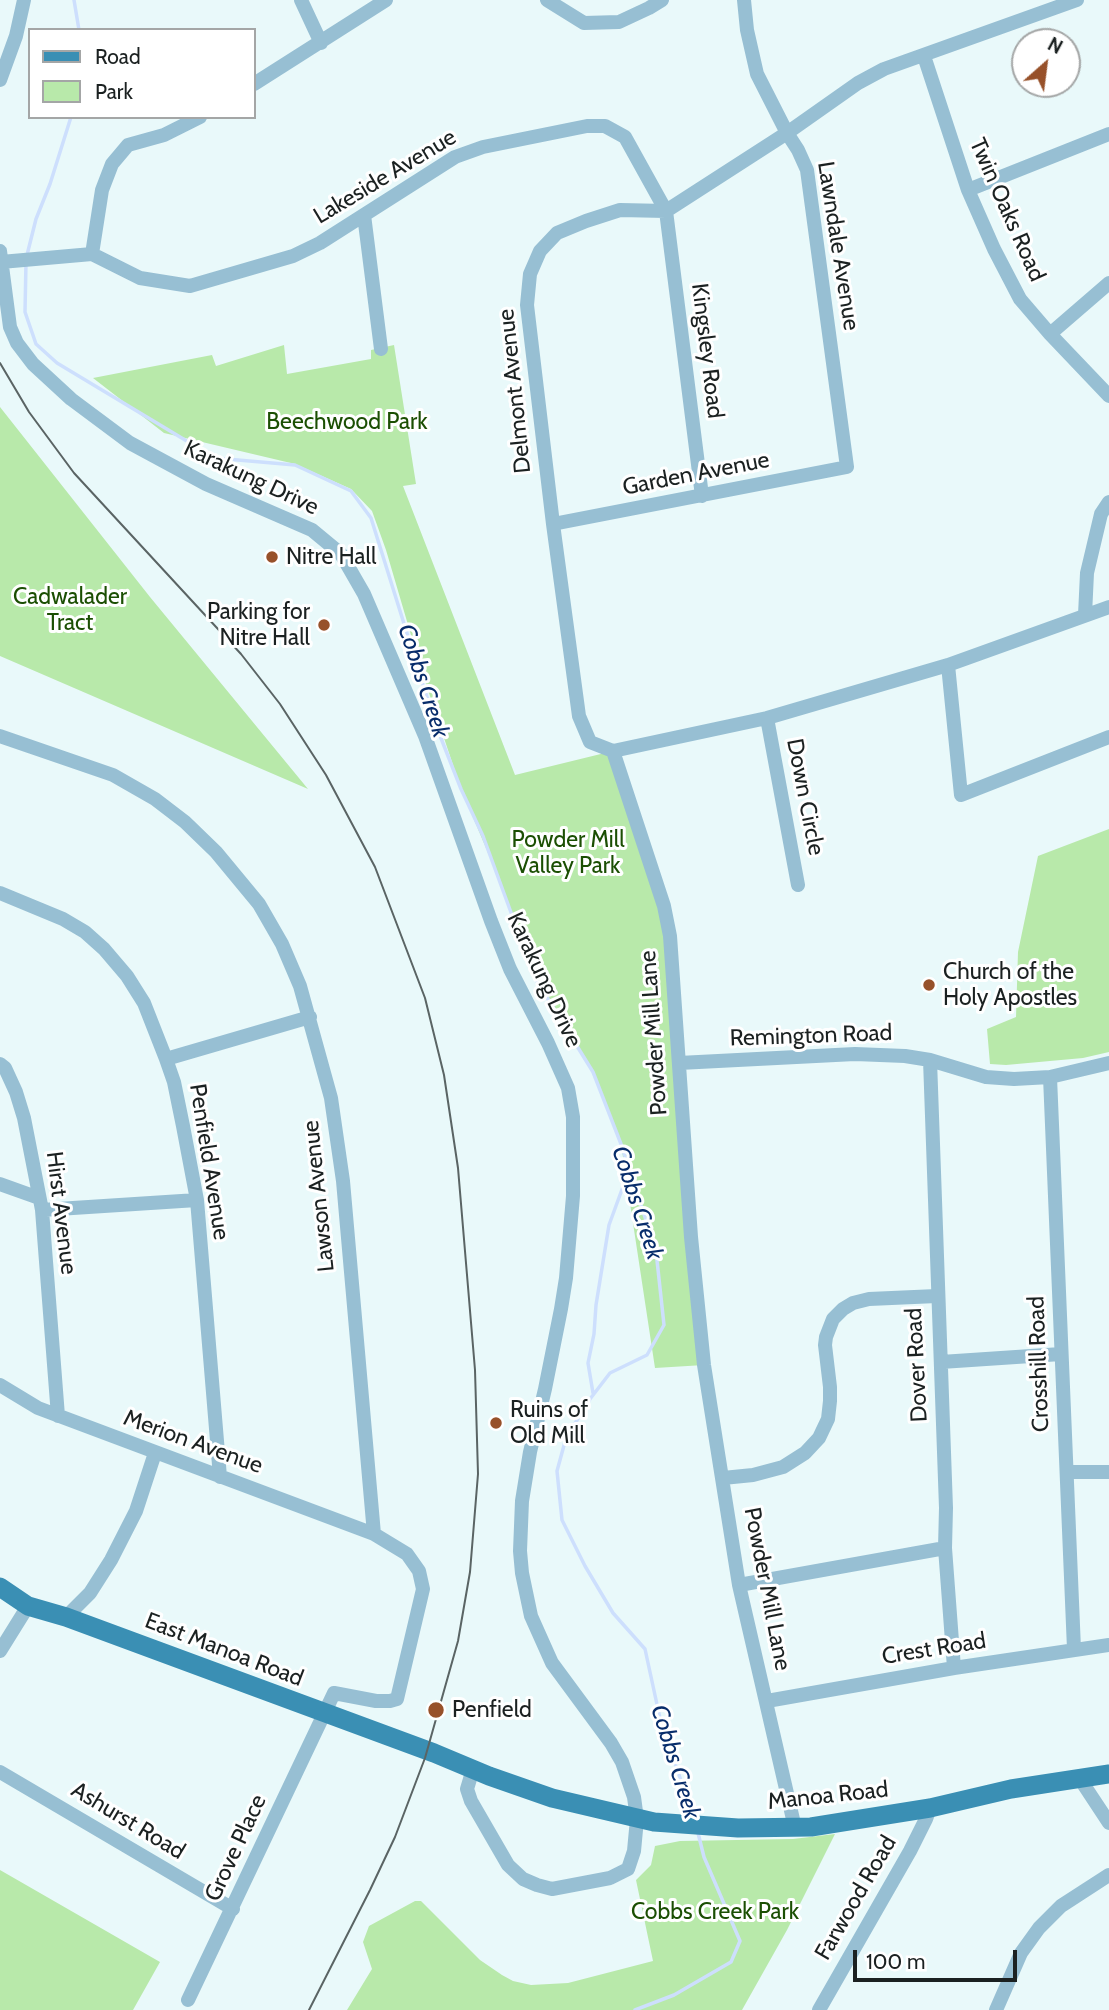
<!DOCTYPE html>
<html>
<head>
<meta charset="utf-8">
<style>
  body { margin:0 }
  #map { position:relative; width:1109px; height:2010px; overflow:hidden; background:#e9f9fa; font-family:Cabin,sans-serif }
  canvas { display:block }
  .legend { position:absolute; left:28px; top:28px; width:228px; height:91px; box-sizing:border-box; background:#fff; border:2px solid #a4a6a6; margin:0; padding:9px 12px; list-style:none; font-size:21px; color:#1b2121 }
  .legend li { display:flex; align-items:center; gap:14px; height:35px }
  .legend b { width:35px; border:2px solid #a4a6a6 }
  .north { position:absolute; left:1011px; top:28px; width:70px; height:70px; box-sizing:border-box; background:#fff; border:2px solid #a4a6a6; border-radius:50%; rotate:28deg; font-size:19px; font-weight:700; line-height:28px; text-align:center; color:#1b2121 }
  .north::after { content:''; display:block; margin:auto; width:24px; height:32px; background:#97512a; clip-path:polygon(50% 0,100% 100%,50% 72%,0 100%) }
  .scale { position:absolute; left:853px; top:1950px; width:164px; height:32px; box-sizing:border-box; border:4px solid #1b2121; border-top:0; padding-left:9px; font-size:21px; line-height:24px; white-space:nowrap; color:#1b2121; -webkit-text-stroke:5px #fff; paint-order:stroke }
</style>
</head>
<body>
<div id="map">
<canvas width="1109" height="2010"></canvas>
<ul class="legend">
<li><b style="height:9px;background:#3a8fb4"></b>Road</li>
<li><b style="height:19px;background:#b8e9aa"></b>Park</li>
</ul>
<div class="north">N</div>
<div class="scale">100 m</div>
</div>
<script>
const context = document.querySelector('canvas').getContext('2d');
context.lineJoin = 'round';
function paint(path, color) { context.fillStyle = color; context.fill(path, 'evenodd'); }
const toPath = rows => new Path2D(rows.map(r => 'M' + r).join(''));
function stroke(path, color, width, dash) { context.strokeStyle = color; context.lineWidth = width; context.lineCap = dash ? 'butt' : 'round'; context.setLineDash(dash || []); context.stroke(path); }
function drawText(font, color, halo, rows, align = 'center') {
  context.font = font + ' Cabin,sans-serif'; context.lineWidth = 6; context.setLineDash([]); context.textBaseline = 'middle'; context.strokeStyle = halo; context.fillStyle = color; for (const [text, x, y, turn = 0] of rows) {
    context.save(); context.translate(x, y); context.rotate((+turn || 0) * Math.PI / 180); context.textAlign = isNaN(turn) ? turn : align; if (halo) context.strokeText(text, 0, 0); context.fillText(text, 0, 0); context.restore();
  }
}
paint(toPath([
  [284,345,287,374,371,359,371,350,394,345,416,484,403,486,515,775,613,751,664,906,704,1365,655,1368,621,1144,593,1072,535,978,494,867,461,789,421,669,386,550,372,511,351,489,295,464,164,433,93,378,212,355,216,366],
  [0,407,150,597,308,789,0,656],
  [1109,829,1109,1052,1083,1058,1006,1065,990,1064,987,1029,1016,1017,1018,952,1038,856],
  [835,1834,787,1930,742,2010,347,2010,372,1969,363,1942,369,1926,415,1901,421,1901,480,1960,502,1975,513,1981,531,1985,568,1983,653,1961,636,1880,651,1865,655,1846,680,1841,793,1839],
  [0,1870,160,1962,133,2010,0,2010]
]), '#b8e9aa');
stroke(toPath([
  [74,0,79,30],
  [27,255,36,219,50,184,71,117],
  [26,262,25,312,36,344,57,363,215,458,295,465,351,491,371,518,435,723,461,789,483,836,535,978,593,1072,621,1144,656,1251,664,1325,647,1355,610,1373,590,1399,566,1438,557,1471,562,1520,585,1566,613,1613,645,1649,661,1723,694,1818],
  [593,1393,588,1363,594,1334,596,1305,609,1225,628,1173],
  [635,2010,674,1995,731,1962,740,1941,704,1857,698,1833]
]), '#cddffd', 3.5);
stroke(toPath([
  [301,0,321,43],
  [547,0,584,23,619,22,649,8,662,0],
  [924,56,968,190,994,249,1020,299,1050,334,1109,396],
  [0,80,16,36,24,0],
  [254,84,386,0],
  [968,190,1109,134],
  [364,215,381,349],
  [0,251,10,327,17,343,33,364,71,399,130,443,206,484,312,530,341,554,364,594,425,736,491,921,510,969,548,1043,568,1088,573,1117,573,1196,566,1278,561,1309,545,1389,530,1452,522,1501,520,1551,522,1573,531,1616,552,1663,611,1743,622,1762,634,1797,637,1819,634,1851,628,1869,610,1878,552,1889,537,1885,523,1879,508,1865,471,1801,467,1789,473,1769],
  [92,254,140,278,190,286,293,256,320,243,455,157,483,147,587,126,605,126,625,137,666,211,702,496],
  [92,254,102,190,112,164,128,145,164,135,200,117],
  [1,262,92,254],
  [1050,334,1109,283],
  [553,524,847,467,807,170,798,150,787,133,757,74,747,30,744,0],
  [1085,615,1087,573,1101,514,1109,502],
  [948,665,961,795,1109,737],
  [767,718,798,885],
  [0,736,113,775,155,799,185,822,216,852,259,904,282,944,300,986,331,1098,343,1181,374,1534,407,1554,419,1571,423,1589,397,1699,390,1701,376,1701,334,1693,188,2000],
  [613,751,590,742,579,716,553,524,527,305,530,274,540,251,557,233,586,221,620,210,666,211,787,133,858,83,884,69,1077,0],
  [613,751,664,906,670,936,691,1237,704,1365,739,1585,795,1828],
  [613,751,767,718,948,665,1109,607],
  [0,893,63,919,85,932,104,949,127,976,144,1003,166,1059,174,1082,183,1126,197,1200,220,1477],
  [166,1059,310,1017],
  [930,1060,946,1508,945,1548,954,1668],
  [679,1063,855,1054,905,1056,930,1060,986,1077,1014,1079,1050,1077,1109,1063],
  [0,1064,5,1068,16,1092,24,1118,42,1210,58,1416],
  [1050,1077,1074,1649],
  [0,1184,39,1198],
  [42,1210,197,1200],
  [941,1362,1061,1354],
  [0,1385,38,1408,374,1534],
  [1067,1472,1109,1472],
  [723,1478,753,1475,783,1467,805,1453,819,1438,828,1419,830,1401,830,1387,825,1345,826,1337,833,1319,843,1309,853,1303,869,1299,937,1296],
  [739,1585,945,1548],
  [66,1617,90,1593,111,1560,136,1511,155,1453],
  [0,1651,28,1606],
  [767,1701,954,1668,1109,1645],
  [0,1772,233,1909],
  [1080,1779,1109,1823],
  [819,2010,910,1851,926,1819,930,1808],
  [996,2010,1021,1953,1039,1928,1061,1906,1109,1875]
]), '#97bfd3', 14);
stroke(toPath([
  [0,1587,28,1606,66,1617,434,1753,489,1776,552,1798,654,1822,738,1828,811,1827,930,1808,1011,1789,1109,1774]
]), '#3a8fb4', 19);
stroke(toPath([
  [0,363,29,412,74,473,241,654,280,704,326,775,375,867,425,998,444,1075,458,1168,475,1370,478,1474,470,1572,458,1641,425,1758,395,1837,370,1890,309,2010]
]), '#5a6464', 2);
for (const [x, y, r, color] of [
  [272,557,7,"#97512a"],
  [324,625,7,"#97512a"],
  [929,985,7,"#97512a"],
  [496,1423,7,"#97512a"],
  [436,1710,9,"#97512a"]
]) { const dot = new Path2D(); dot.arc(x, y, r, 0, 2 * Math.PI); context.fillStyle = color; context.fill(dot); stroke(dot, '#fff', 2.5); }
drawText('23px', '#1b2121', '#fff', [
  ["Lakeside Avenue",385,177,-31],
  ["Twin Oaks Road",1007,210,66],
  ["Lawndale Avenue",838,246,81],
  ["Kingsley Road",707,351,83],
  ["Delmont Avenue",515,391,-96],
  ["Garden Avenue",696,474,-11],
  ["Karakung Drive",251,478,25],
  ["Down Circle",805,797,79],
  ["Karakung Drive",544,980,65],
  ["Powder Mill Lane",654,1033,-94],
  ["Remington Road",811,1036,-2],
  ["Penfield Avenue",209,1162,81],
  ["Lawson Avenue",319,1196,-96],
  ["Hirst Avenue",61,1213,83],
  ["Crosshill Road",1039,1364,-92],
  ["Dover Road",917,1365,-93],
  ["Merion Avenue",193,1442,20],
  ["Powder Mill Lane",767,1589,79],
  ["Crest Road",934,1649,-9],
  ["East Manoa Road",224,1650,21],
  ["Manoa Road",828,1796,-6],
  ["Ashurst Road",128,1821,31],
  ["Grove Place",236,1848,-65],
  ["Farwood Road",856,1898,-60]
]);
drawText('23px', '#1b4f03', '#fff', [
  ["Beechwood Park",347,422],
  ["Cadwalader",70,597],
  ["Tract",70,623],
  ["Powder Mill",568,840],
  ["Valley Park",568,866],
  ["Cobbs Creek Park",715,1912]
]);
drawText('23px', '#1b2121', '#fff', [
  ["Nitre Hall",286,557],
  ["Parking for",310,612,"right"],
  ["Nitre Hall",310,638,"right"],
  ["Church of the",943,972],
  ["Holy Apostles",943,998],
  ["Ruins of",510,1410],
  ["Old Mill",510,1436],
  ["Penfield",452,1710]
], 'left');
drawText('italic 24px', '#082d6b', '#fff', [
  ["Cobbs Creek",423,681,72],
  ["Cobbs Creek",637,1203,72],
  ["Cobbs Creek",675,1762,73]
]);
</script>
</body>
</html>
